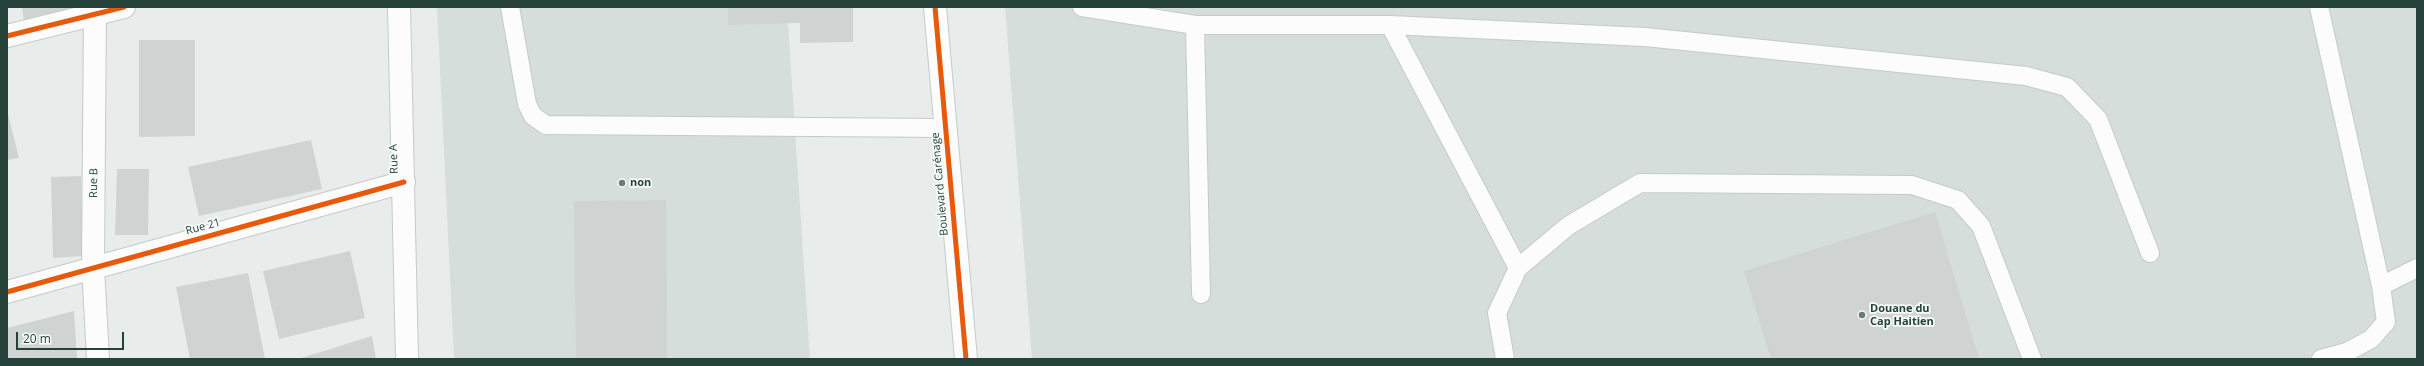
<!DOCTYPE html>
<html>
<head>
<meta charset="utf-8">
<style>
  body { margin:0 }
  #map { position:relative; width:2424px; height:366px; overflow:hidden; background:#e8edeb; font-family:"Open Sans",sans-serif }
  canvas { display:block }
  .frame { position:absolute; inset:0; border:8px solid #24423a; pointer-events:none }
  .scale { position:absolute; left:16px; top:332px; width:108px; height:18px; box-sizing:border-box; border:2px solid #24423a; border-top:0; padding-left:5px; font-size:12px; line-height:14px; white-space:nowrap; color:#24423a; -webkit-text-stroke:3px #f7fbf9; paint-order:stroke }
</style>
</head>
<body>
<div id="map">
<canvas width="2424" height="366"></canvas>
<div class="frame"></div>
<div class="scale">20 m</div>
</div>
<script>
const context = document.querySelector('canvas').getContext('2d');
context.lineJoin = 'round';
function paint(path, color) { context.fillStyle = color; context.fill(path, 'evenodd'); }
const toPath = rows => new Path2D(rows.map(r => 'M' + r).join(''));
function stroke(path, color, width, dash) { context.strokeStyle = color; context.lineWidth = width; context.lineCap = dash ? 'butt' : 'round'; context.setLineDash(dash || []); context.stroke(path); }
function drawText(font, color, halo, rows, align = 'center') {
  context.font = font + ' "Open Sans",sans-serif'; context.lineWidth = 3.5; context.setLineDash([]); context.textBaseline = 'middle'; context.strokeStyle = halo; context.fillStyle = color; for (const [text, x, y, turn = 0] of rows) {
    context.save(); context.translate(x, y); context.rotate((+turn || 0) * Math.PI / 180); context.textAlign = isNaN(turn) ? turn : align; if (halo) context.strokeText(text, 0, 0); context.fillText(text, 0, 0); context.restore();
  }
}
paint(toPath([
  [437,7,787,7,810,359,454,359],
  [1005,7,2417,7,2417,359,1032,359]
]), '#d6dedb');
paint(toPath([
  [22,7,81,7,24,21],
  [728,7,853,7,853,42,800,43,800,23,728,25],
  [139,40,195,40,195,136,139,137],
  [7,110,19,158,7,160],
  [311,140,322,189,199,216,188,167],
  [117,169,149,169,148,235,115,235],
  [81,176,83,256,53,258,51,177],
  [666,200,667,359,576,359,574,201],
  [1935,212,1979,359,1771,359,1744,271],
  [350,251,365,318,279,339,263,271],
  [248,273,265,359,190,359,176,287],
  [74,311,77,359,7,359,7,328],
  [372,336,376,359,298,359]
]), '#cfd4d2');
const lane = toPath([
  [510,7,527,104,533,116,546,125,945,128],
  [1082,7,1195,25,1390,25,1645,37,2026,76,2067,87,2098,119,2150,253],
  [2319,7,2381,286,2417,268],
  [1195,25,1201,294],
  [1390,25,1518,268],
  [1505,359,1497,313,1518,268,1568,226,1640,183,1912,185,1958,200,1981,226,2032,359],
  [2321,359,2347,352,2371,339,2386,322,2381,286]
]);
const street = toPath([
  [95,7,93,267,98,359],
  [7,36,124,7],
  [7,292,404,182]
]);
const secondary = toPath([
  [399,7,407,359],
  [935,7,966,359]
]);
stroke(lane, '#c5cac8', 20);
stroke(street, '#c5cac8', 24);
stroke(secondary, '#c3cbc8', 24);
stroke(lane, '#fcfcfc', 18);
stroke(street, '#fcfcfc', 22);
stroke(secondary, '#fcfcfc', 22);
stroke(toPath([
  [935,7,966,359],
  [7,36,124,7],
  [7,292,404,182]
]), '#e8590c', 5);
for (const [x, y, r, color] of [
  [622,183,4,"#697e78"],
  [1862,315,4,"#697e78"]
]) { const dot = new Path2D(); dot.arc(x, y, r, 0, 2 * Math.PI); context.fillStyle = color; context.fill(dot); stroke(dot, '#f7fbf9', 1.5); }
drawText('11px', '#24423a', '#f7fbf9', [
  ["Rue A",394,159,-92],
  ["Rue B",94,183,-89],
  ["Boulevard Carénage",940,184,-95],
  ["Rue 21",203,227,-15]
]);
drawText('bold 11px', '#24423a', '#f7fbf9', [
  ["non",630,183],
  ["Douane du",1870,309],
  ["Cap Haitien",1870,322]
], 'left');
</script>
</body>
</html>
